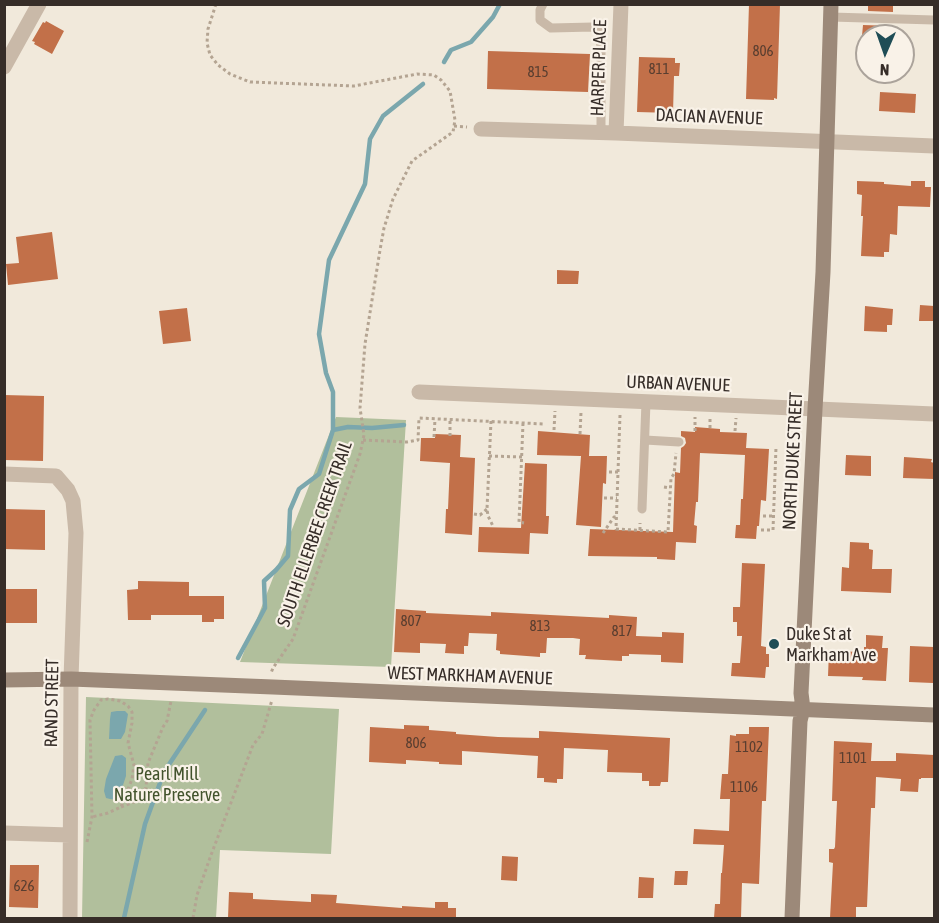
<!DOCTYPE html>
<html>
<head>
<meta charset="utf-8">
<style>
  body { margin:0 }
  #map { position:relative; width:939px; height:923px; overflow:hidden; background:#f1e9db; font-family:"Asap Condensed",sans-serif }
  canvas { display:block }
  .frame { position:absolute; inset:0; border:6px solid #362d28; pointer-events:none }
  .north { position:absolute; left:855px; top:24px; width:60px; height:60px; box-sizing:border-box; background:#f9f2e8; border:2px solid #aba39b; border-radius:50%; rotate:182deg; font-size:16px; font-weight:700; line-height:24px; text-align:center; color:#362d28 }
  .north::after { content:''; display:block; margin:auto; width:21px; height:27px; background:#1f4d56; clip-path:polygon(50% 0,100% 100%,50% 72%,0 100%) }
</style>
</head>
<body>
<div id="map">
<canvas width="939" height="923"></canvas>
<div class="frame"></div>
<div class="north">N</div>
</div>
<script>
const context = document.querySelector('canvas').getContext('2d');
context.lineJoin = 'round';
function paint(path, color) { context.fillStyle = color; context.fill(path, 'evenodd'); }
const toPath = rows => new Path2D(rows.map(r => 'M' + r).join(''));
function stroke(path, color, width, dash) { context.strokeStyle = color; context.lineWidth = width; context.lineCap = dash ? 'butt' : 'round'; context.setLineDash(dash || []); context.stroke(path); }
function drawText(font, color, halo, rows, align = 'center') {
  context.font = font + ' "Asap Condensed",sans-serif'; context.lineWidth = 4.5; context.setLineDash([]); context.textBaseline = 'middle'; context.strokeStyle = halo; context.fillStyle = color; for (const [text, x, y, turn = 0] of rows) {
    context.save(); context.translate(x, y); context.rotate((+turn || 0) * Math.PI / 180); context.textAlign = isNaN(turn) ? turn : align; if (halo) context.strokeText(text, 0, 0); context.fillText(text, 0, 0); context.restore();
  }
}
paint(toPath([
  [336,417,406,420,391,667,240,662],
  [86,697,339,709,331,854,220,850,216,918,82,918]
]), '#b1bf9c');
paint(toPath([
  [117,711,125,711,128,714,125,732,121,739,109,739,110,719,111,712],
  [122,755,126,758,126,776,118,800,110,799,106,798,104,791,106,779,115,756]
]), '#7ba7ad');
stroke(toPath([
  [444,62,451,50,471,42,493,17,500,4],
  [333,430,348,427,372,428,404,425],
  [238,658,265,608,264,581,276,570,288,556,290,510,299,489,319,474,333,430,333,392,326,373,319,334,329,260,365,184,370,139,383,116,423,84],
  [124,918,145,824,164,772,205,710]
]), '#7ba7ad', 4.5);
paint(toPath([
  [749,4,780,4,777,99,774,98,774,100,746,99],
  [868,4,893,4,893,12,868,11],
  [46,21,64,31,52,54,34,44,35,42,32,41,43,22,45,23],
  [863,25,893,26,892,32,891,32,891,36,862,36],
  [488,51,590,54,588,92,487,89],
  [639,57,675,58,675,63,680,63,679,76,674,76,673,113,637,112],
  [880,92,916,94,915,113,879,111],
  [857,181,884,182,884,184,911,186,911,181,925,181,925,187,931,187,930,207,898,206,897,235,890,234,889,252,884,252,884,257,861,256,863,216,861,216,862,195,857,194],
  [52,232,58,279,8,285,6,264,19,263,16,237],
  [557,270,579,271,578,284,557,284],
  [920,305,934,306,934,321,919,321],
  [865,306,893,309,892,325,887,325,887,332,864,331],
  [187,308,191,341,163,344,159,311],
  [4,395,44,396,43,461,4,460],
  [695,427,720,429,720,432,747,433,746,448,769,449,766,501,761,500,759,526,757,526,756,539,735,538,736,525,740,525,741,499,743,499,745,455,700,453,698,502,696,502,694,525,697,526,696,543,676,542,675,560,657,559,657,557,588,556,590,529,673,532,675,472,680,473,681,448,684,446,686,443,685,438,681,436,681,431,695,432],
  [538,431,590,435,589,456,607,456,606,484,603,483,601,527,576,525,581,456,537,455],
  [435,434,461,435,460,457,475,458,472,535,445,533,446,509,448,509,450,463,420,461,421,438,435,438],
  [846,455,871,456,871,476,845,475],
  [904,457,932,459,931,462,934,463,934,479,903,478],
  [525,463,547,464,546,516,549,516,548,534,530,533,529,554,478,552,479,527,521,528],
  [4,509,45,510,45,550,4,549],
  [850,542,869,543,869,549,873,550,872,569,892,569,891,593,841,591,842,567,849,568],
  [742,563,765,564,761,646,766,647,766,654,769,654,769,667,766,667,765,678,731,676,732,663,740,663,742,636,737,636,737,622,733,622,733,607,740,607],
  [138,581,189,582,189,596,224,596,224,619,214,619,214,622,202,622,202,615,151,615,151,620,128,620,127,590,138,589],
  [4,589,37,589,37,623,4,623],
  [396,609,426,611,426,613,491,616,491,612,609,618,609,615,637,617,636,636,662,637,662,632,684,633,683,663,661,662,661,655,629,654,629,656,622,656,622,661,585,659,586,655,579,655,580,639,573,638,547,638,546,653,540,653,540,657,500,654,500,651,496,650,497,634,469,633,468,646,464,646,464,654,445,653,446,644,420,643,420,653,394,652],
  [866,635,883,636,882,648,888,648,886,681,862,680,863,677,828,676,829,651,864,652,864,647,866,647],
  [910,646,934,647,933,683,909,682],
  [404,725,429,726,429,730,456,732,456,734,498,737,539,738,539,731,670,738,668,782,661,782,660,786,649,786,649,781,642,781,642,773,607,772,608,750,564,748,563,779,557,779,557,783,544,782,544,778,537,778,538,756,462,751,462,765,439,764,439,762,406,760,406,764,369,762,370,727,404,729],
  [749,727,769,727,766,801,762,801,759,884,742,883,741,918,714,918,715,904,720,904,721,873,722,873,724,845,693,844,694,829,729,831,730,799,720,799,722,774,728,774,730,735,736,736,736,734,749,734],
  [834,741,872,743,871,761,896,761,896,753,934,755,934,778,921,778,921,779,919,779,918,792,900,791,901,779,876,777,875,808,871,808,867,907,856,907,856,918,830,918,833,863,829,862,829,849,834,849,835,847,837,801,832,801],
  [502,856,518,857,517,881,501,880],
  [10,865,39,865,38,908,9,907],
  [675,871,688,871,687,885,674,885],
  [639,877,654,878,653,898,638,898],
  [229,892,253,893,253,899,311,902,311,894,337,895,336,903,402,908,402,906,435,908,435,902,448,902,448,908,456,908,456,918,228,918]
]), '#c27049');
stroke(toPath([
  [216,4,208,29,207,43,210,55,218,65,230,74,250,82,354,86,417,74,434,75,441,80,450,91,455,120,453,132,412,161,393,199,384,228,380,250,365,344,360,408,364,435,360,454,293,639,273,668,271,673],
  [454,126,467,127],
  [620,415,616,529,668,532,671,478,674,474,676,453],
  [491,421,487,509,488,516,493,526],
  [523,423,519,522,524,523],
  [710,428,710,418],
  [554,430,555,411],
  [695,431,695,417],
  [735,431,736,418],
  [580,434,581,412],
  [450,436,450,420],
  [434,437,435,419],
  [363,440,407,442,418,440,419,418,544,424],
  [489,456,522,457],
  [609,472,618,472],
  [664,487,670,488],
  [604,498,617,498],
  [474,514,480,515,487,509],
  [763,516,773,516],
  [640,530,640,523],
  [761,530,773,530,776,447],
  [603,533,614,517,616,517],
  [121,807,134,802,146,788,148,763,163,727,167,721,171,701],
  [87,842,92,817,90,720,94,710,101,700,108,699,120,701,128,706,132,712,132,723,128,743,134,765,132,779,121,807,108,813,92,817],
  [193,918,197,895,211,855,253,745,262,734,272,700]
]), '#b4a492', 3, [3, 3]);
stroke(toPath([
  [543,4,540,10,540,20,551,28,593,27,600,30,601,50,601,132],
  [831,17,934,20],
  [645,440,679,442],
  [642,509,646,402]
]), '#c9b9a8', 9);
stroke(toPath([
  [4,67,39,4],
  [481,129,616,133,934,146],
  [616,133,621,4],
  [419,392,934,414],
  [4,474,56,476,68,490,73,501,76,533,71,679,70,918],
  [4,833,70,835]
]), '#c9b9a8', 15);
stroke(toPath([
  [4,680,71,679,273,687,934,715],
  [792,918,800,721,803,709,801,693,815,409,823,272,831,4]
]), '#9c8979', 15);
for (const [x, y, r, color] of [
  [774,644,6,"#1f4d56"]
]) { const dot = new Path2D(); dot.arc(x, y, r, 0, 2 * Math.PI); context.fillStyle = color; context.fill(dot); stroke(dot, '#f9f2e8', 2); }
drawText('15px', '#593e30', null, [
  ["806",763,51],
  ["811",659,69],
  ["815",538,72],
  ["807",411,621],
  ["813",540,626],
  ["817",622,631],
  ["806",416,743],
  ["1102",749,747],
  ["1101",853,758],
  ["1106",744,787],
  ["626",24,886]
]);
drawText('18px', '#362d28', '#f9f2e8', [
  ["HARPER PLACE",599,68,-88],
  ["DACIAN AVENUE",709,117,2],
  ["URBAN AVENUE",678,384,2],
  ["NORTH DUKE STREET",793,461,-87],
  ["SOUTH ELLERBEE CREEK TRAIL",315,534,-71],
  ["WEST MARKHAM AVENUE",470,676,2],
  ["RAND STREET",52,703,-89]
]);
drawText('18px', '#362d28', '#f9f2e8', [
  ["Duke St at",786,634],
  ["Markham Ave",786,655]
], 'left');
drawText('18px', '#42532c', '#f9f2e8', [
  ["Pearl Mill",167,774],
  ["Nature Preserve",167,795]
]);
</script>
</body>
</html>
